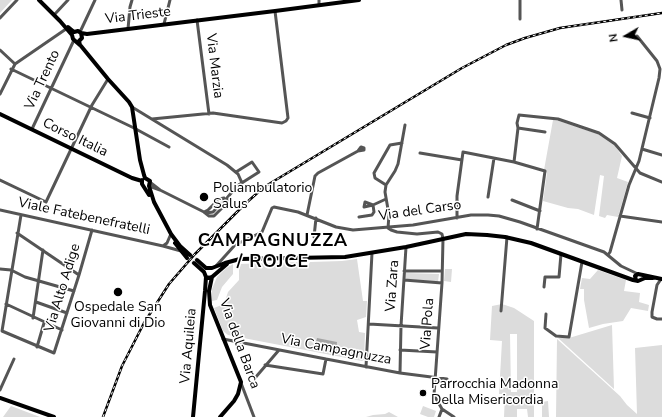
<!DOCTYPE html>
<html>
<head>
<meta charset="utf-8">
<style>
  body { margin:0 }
  #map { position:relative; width:662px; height:417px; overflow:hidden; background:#fff; font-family:"Nunito Sans",sans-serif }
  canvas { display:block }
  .north { position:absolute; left:606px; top:16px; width:40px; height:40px; -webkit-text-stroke:3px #fff; paint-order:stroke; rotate:261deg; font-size:11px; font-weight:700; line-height:16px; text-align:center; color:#000 }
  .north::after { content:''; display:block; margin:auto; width:14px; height:18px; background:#000; clip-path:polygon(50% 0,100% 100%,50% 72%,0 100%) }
</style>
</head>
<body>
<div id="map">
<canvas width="662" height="417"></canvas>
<div class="north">N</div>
</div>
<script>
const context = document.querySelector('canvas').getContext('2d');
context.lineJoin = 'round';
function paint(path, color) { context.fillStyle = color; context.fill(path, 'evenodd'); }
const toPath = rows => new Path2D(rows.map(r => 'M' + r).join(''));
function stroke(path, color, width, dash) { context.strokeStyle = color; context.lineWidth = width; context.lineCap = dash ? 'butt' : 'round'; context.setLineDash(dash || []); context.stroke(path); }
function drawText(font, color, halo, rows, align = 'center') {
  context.font = font + ' "Nunito Sans",sans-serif'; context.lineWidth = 3; context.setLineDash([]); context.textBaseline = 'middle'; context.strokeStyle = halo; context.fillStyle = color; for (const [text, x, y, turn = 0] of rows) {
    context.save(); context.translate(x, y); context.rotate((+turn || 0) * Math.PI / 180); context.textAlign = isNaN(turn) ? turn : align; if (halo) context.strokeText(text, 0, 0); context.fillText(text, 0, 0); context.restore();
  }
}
paint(toPath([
  [0,0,12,0,0,13],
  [553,120,559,121,598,134,615,146,622,156,617,178,628,182,618,217,607,215,605,218,599,216,604,176,600,175,594,215,578,209,568,208,543,201,547,173,544,170],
  [357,259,363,301,367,301,366,317,357,320,359,332,365,333,364,360,362,361,228,335,223,331,214,308,224,304,228,292,239,280,239,264,301,262,302,267,307,267,310,262,342,261],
  [233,264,233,274,222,287,217,300,212,301,212,289,217,277,225,269],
  [445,269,452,269,451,282,444,281],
  [598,270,626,280,624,291,640,293,639,302,649,305,648,311,631,308,623,321,603,324,589,328,584,300,584,289,580,289,582,278,590,279],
  [405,273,439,274,438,282,405,279],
  [502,304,514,308,534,321,534,417,528,417,527,409,517,409,517,417,504,417,505,394,499,394,502,341,490,340,492,306],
  [510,334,517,334,517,392,511,392],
  [612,325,614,389,558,338,569,338],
  [557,339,620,396,627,405,637,414,635,348,662,345,662,417,556,417],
  [548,401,549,417,542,417,542,402],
  [11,406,40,417,3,417],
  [423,406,436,411,434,417,428,417,420,414],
  [389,412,398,417,366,417,373,415,385,414]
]), '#dcdcdc');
paint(toPath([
  [317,338,337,342,336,351,315,346]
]), '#a3a3a3');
stroke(toPath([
  [190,255,197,260],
  [187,258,194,263]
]), '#d9d9d9', 4, [4, 2]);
stroke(toPath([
  [319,0,319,5],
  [520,0,520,19],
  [621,0,622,10],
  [54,15,68,0],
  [0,18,17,0],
  [197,20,209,114],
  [164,24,170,0],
  [128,29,130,7,132,0],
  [80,32,95,0],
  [0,50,15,64],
  [11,69,134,128,169,147],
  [0,94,15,64,66,29],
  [132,107,227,165,238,174,242,183],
  [632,113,650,118],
  [152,119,213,113,282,123,286,121,288,118,275,11],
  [405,125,398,164,395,171,386,185,385,192,389,215,388,228,391,230,397,232,417,234,438,232,442,234,443,239,442,283,434,395,442,409,454,417],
  [518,128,545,132],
  [32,129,74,40],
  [642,149,662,155],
  [420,153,462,160],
  [514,162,545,171,537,229],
  [0,180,46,202,92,105,108,79],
  [151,183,160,190],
  [386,185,375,178,374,173,390,145,402,143],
  [149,186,160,190,206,213,213,212,224,200,224,198],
  [488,197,494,158],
  [512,200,540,211],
  [365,202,373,205,364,207,365,202],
  [0,210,163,246,181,251],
  [204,212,209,216,214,216,226,204,227,201,227,198,237,186,259,172,252,162,236,172],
  [204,212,208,210,219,199,224,198],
  [21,215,2,331,54,353,79,275,92,230],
  [307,215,315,176,318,173,358,151,364,150,364,148,361,147,358,151],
  [620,216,662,222],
  [359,217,372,215,374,212,373,205,386,199],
  [457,218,457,196,463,152,514,162,518,128,517,123,519,115,558,119,599,133,615,144,640,173,662,182],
  [17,233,79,275],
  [314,237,316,218],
  [163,246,167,243,170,236],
  [608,255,610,252,629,185,639,161,659,78,660,69,657,61,637,36],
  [216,266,235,245,262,232,272,208,274,207,298,212,336,227,353,230,413,225,471,215,488,215,499,216,520,222,604,252,621,266,638,274],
  [0,269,11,270,25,277,74,291],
  [404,271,442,271],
  [661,279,657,285,652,312,652,317,657,319,662,319],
  [404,280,442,283],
  [544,287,545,277,559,277,561,254],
  [36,302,67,313],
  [6,304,62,330],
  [501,311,507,237],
  [546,314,545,328,556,336,569,337,582,262],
  [33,318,43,250],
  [369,324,438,328],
  [223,339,326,359,400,373,447,379],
  [37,347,44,323],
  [400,350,437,352],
  [265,365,323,374,326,359],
  [366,367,372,253],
  [400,373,401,326,406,247],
  [255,378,279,350],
  [241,383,254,417],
  [0,390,14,359],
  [439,417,442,409]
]), '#555', 3);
stroke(toPath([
  [39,0,60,21,72,35,73,39,81,46,108,79,129,102,132,107,140,160,144,175,145,178,150,181,149,186,154,202,171,234,180,246,190,255],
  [68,27,74,32,78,31,81,33,82,38,79,41,80,45],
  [81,33,87,34,275,11,359,0],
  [0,114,132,178,142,181],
  [142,180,142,184,149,195],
  [175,243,187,258],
  [197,260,206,268],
  [206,268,212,268,225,263,240,259,345,257,406,247,466,234,487,235,505,237,531,243,633,280,638,281,645,278,653,278],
  [206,277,209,278,212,277,227,264],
  [212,277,209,291,210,305,241,382,238,394,234,401,220,417],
  [636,280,635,276,638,274,662,279],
  [0,398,54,417],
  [193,417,205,291,206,277,204,272,194,263]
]), '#000', 4);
const rail = toPath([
  [103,417,122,366,144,323,169,284,195,254,245,204,264,187,462,68,506,45,525,38,560,28,662,13]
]);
stroke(rail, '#000', 2.5);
stroke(rail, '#fff', 1, [3]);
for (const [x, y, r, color] of [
  [204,197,5,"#000"],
  [118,292,5,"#000"],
  [423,393,4,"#000"]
]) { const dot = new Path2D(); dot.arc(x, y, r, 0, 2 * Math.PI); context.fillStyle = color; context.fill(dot); stroke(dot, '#fff', 1.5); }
drawText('14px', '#000', '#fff', [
  ["Via Trieste",138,16,-7],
  ["Via Marzia",214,66,83],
  ["Via Trento",43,80,-65],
  ["Corso Italia",75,138,26],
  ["Via del Carso",420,211,-8],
  ["Viale Fatebenefratelli",84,217,12],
  ["Via Zara",393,286,-86],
  ["Via Alto Adige",63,288,-73],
  ["Via Pola",428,324,-86],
  ["Via della Barca",239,344,70],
  ["Via Aquileia",189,346,-85],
  ["Via Campagnuzza",336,350,11]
]);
drawText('14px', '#000', '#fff', [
  ["Poliambulatorio",213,189],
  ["Salus",213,205],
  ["Ospedale San",118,308,"center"],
  ["Giovanni di Dio",118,324,"center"],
  ["Parrocchia Madonna",431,385],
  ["Della Misericordia",431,401]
], 'left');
context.letterSpacing = '1px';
drawText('bold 18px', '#000', '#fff', [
  ["CAMPAGNUZZA",273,242],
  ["/ ROJCE",273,263]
]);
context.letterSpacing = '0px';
</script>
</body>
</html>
